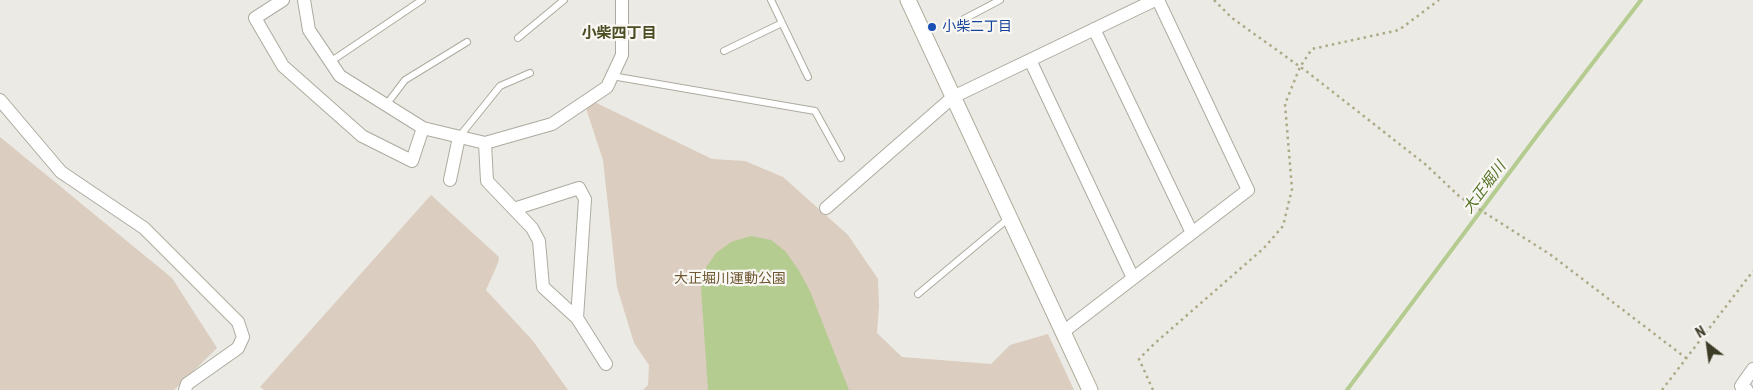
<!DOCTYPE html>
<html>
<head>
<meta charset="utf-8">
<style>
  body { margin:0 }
  #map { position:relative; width:1753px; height:390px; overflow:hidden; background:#eceae4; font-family:"Roboto Condensed",sans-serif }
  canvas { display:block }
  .north { position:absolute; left:1683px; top:320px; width:50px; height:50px; -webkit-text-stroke:4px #f9f7f4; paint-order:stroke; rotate:330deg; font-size:14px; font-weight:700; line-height:20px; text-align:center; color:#3c3b25 }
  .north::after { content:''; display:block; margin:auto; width:18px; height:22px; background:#3c3b25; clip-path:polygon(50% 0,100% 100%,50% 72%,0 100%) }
</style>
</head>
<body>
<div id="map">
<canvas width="1753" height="390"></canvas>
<div class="north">N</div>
</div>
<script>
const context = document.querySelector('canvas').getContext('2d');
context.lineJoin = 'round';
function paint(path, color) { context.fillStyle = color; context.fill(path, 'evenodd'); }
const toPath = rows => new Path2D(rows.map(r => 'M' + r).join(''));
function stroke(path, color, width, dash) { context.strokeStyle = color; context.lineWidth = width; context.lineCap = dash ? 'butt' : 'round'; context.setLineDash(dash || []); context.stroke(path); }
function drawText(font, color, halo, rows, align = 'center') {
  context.font = font + ' "Roboto Condensed","Noto Sans JP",sans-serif'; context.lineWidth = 4.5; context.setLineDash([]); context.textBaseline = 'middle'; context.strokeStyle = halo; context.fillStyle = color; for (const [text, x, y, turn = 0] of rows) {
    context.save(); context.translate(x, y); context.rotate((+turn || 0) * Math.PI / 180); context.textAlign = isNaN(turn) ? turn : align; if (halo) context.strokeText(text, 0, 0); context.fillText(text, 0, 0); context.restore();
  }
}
paint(toPath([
  [582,96,712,159,745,161,783,177,848,235,878,279,879,306,877,333,902,357,991,364,1010,345,1048,334,1074,390,643,390,648,385,649,365,634,343,617,287,603,160],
  [0,137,172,278,217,348,174,390,0,390],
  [431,195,499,257,498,263,486,290,533,341,568,390,264,390,260,387]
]), '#dbcdbf');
paint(toPath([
  [751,236,771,240,785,251,798,269,810,291,849,390,708,390,701,288,705,269,716,253,731,242]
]), '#b5cc91');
stroke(toPath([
  [1347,390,1539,133,1641,0]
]), '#b5cc91', 4);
const lane = toPath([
  [771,0,808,77],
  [964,19,1000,0],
  [518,38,564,0],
  [724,51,782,23],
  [330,62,422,0],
  [612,76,815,111,841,158],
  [386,105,405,80,467,42],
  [459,137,500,86,530,73],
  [918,294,1009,218]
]);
const street = toPath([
  [283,0,255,18,283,66,362,136,412,161,423,128],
  [304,0,309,30,340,76,423,128,485,143,552,124,607,87,622,55,622,0],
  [1094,29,1192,233],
  [1030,60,1133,278],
  [0,100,61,172,144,228,238,322,243,337,238,348,187,384,185,390],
  [485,143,487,181,532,228,539,241,543,287,577,318,606,364],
  [450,180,459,137],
  [826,208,953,97,1155,0],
  [514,209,579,188,585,199,577,318],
  [1063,332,1248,190,1158,0],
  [1747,390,1741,386,1753,369]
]);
const secondary = toPath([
  [908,0,1090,390]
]);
stroke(lane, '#adab9f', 8);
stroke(street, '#adab9f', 14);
stroke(secondary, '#aca998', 17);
stroke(toPath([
  [1214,0,1232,18,1306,71,1425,164,1460,197,1551,255,1686,358],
  [1153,390,1139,359,1154,344,1264,248,1283,226,1292,189,1285,104,1300,67,1312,49,1399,30,1439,0],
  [1662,390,1753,271]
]), '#adaa87', 2.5, [2.5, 4]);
stroke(lane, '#fff', 6);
stroke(street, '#fff', 12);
stroke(secondary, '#fff', 15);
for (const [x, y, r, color] of [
  [932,27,5,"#1a4fb4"]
]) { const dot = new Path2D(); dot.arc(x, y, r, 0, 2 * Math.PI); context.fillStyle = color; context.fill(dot); stroke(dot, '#f9f7f4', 2); }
drawText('14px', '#164399', '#f9f7f4', [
  ["小柴二丁目",942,27]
], 'left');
drawText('14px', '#6f5832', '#f9f7f4', [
  ["大正堀川運動公園",730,279]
]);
drawText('bold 15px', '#4c4c22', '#f9f7f4', [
  ["小柴四丁目",619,34]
]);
drawText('italic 15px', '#537224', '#f9f7f4', [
  ["大正堀川",1485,188,-53]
]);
</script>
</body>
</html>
